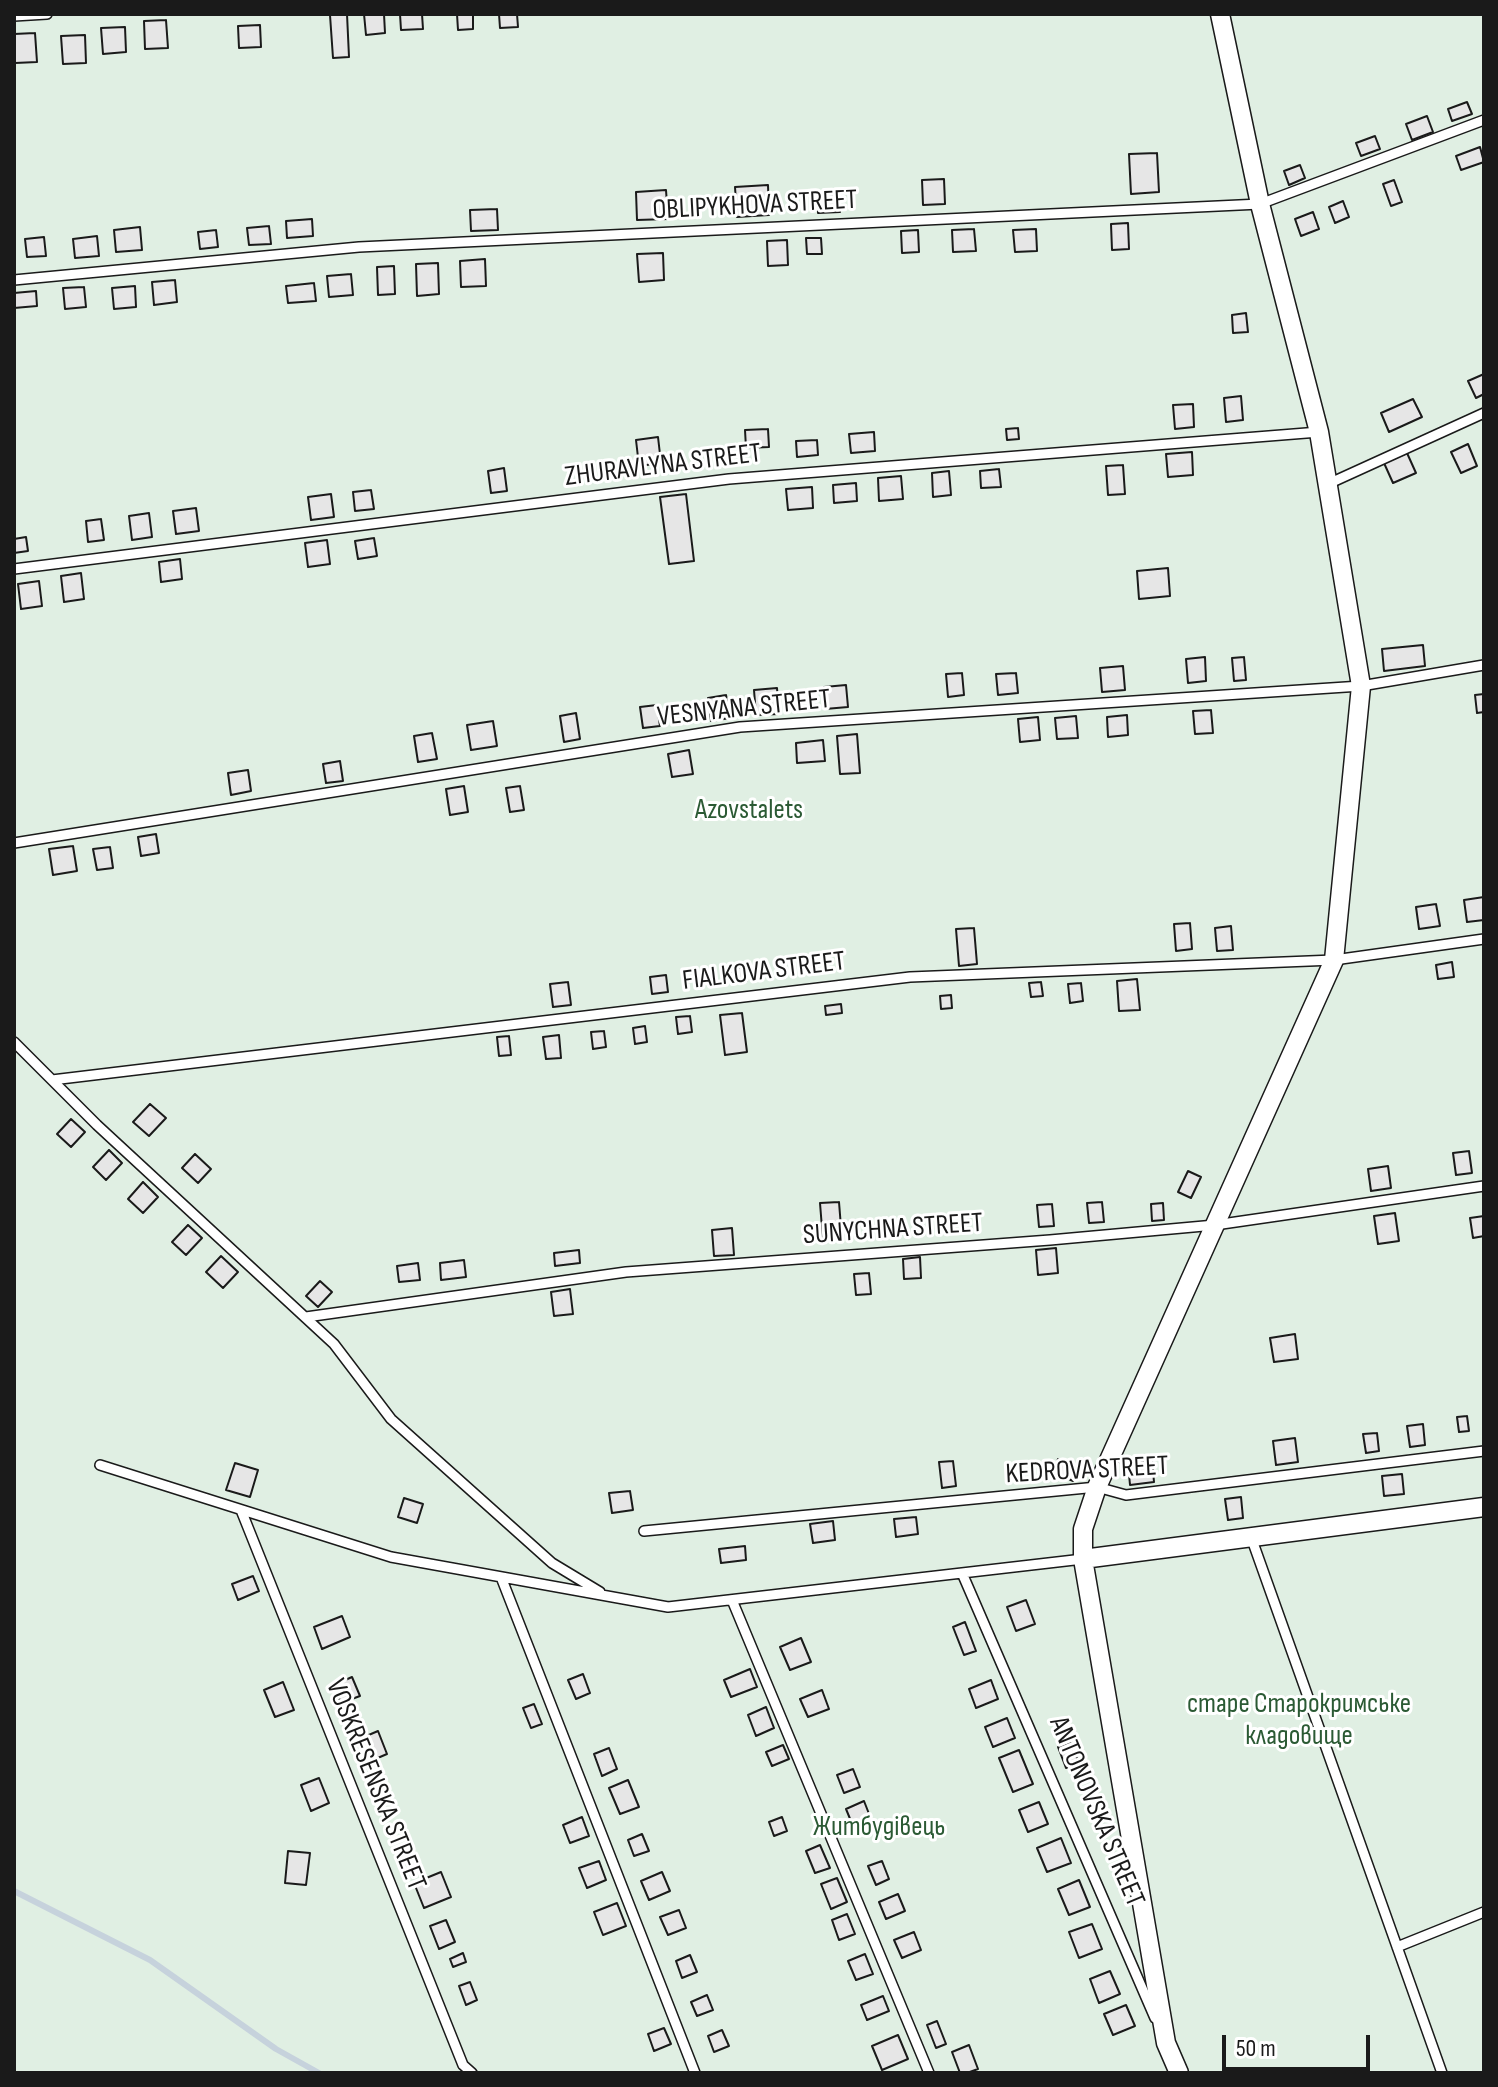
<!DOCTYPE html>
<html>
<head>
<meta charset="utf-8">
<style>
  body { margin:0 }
  #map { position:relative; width:1498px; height:2087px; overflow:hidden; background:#fff; font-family:"Sofia Sans Condensed",sans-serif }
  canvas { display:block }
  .frame { position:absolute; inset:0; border:16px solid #1a1a1a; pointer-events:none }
  .scale { position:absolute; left:1222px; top:2035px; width:148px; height:36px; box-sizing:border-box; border:4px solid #1a1a1a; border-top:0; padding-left:10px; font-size:24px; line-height:28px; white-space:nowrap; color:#1a1a1a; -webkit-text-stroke:6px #fff; paint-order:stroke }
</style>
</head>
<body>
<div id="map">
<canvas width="1498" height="2087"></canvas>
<div class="frame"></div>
<div class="scale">50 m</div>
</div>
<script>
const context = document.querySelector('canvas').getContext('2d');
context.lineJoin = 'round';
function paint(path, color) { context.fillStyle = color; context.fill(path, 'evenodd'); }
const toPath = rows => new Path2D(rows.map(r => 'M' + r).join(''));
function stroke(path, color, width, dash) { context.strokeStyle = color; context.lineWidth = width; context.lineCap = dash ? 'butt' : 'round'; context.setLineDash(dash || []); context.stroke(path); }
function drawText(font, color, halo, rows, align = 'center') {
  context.font = font + ' "Sofia Sans Condensed",sans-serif'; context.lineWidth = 6; context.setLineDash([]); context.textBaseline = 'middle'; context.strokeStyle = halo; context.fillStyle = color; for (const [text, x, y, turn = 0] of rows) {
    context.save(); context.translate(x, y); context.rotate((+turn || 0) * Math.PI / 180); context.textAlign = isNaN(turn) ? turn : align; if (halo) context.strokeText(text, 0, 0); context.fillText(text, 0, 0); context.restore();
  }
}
const green = toPath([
  [14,14,1484,14,1484,2073,14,2073,14,14]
]);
paint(green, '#e0efe3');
stroke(green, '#6a6a6a', 2);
stroke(toPath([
  [14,1891,150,1960,276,2049,319,2073]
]), '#c6d2dc', 6);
const building = toPath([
  [347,14,349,57,333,58,330,15,347,14],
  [364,14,384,14,385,33,366,35,364,14],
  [400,14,422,14,423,29,401,30,400,14],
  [457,14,473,14,473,29,458,30,457,14],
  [499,14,517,14,518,27,500,28,499,14],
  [166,20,168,48,145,49,144,21,166,20],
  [260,25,261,47,239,48,238,26,260,25],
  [125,27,126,52,103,54,101,28,125,27],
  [35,33,37,62,15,63,14,34,35,33],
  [85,35,86,63,63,64,61,36,85,35],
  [1467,102,1472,114,1452,121,1448,109,1467,102],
  [1427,116,1433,132,1412,140,1406,124,1427,116],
  [1375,136,1380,149,1361,156,1356,143,1375,136],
  [1480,147,1484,162,1461,170,1456,156,1480,147],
  [1157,153,1159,192,1131,194,1129,154,1157,153],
  [1300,165,1305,178,1289,185,1284,171,1300,165],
  [944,179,945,204,923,205,922,180,944,179],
  [1394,180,1402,202,1391,206,1383,184,1394,180],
  [768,185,769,215,737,217,735,187,768,185],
  [666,190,668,219,637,220,636,192,666,190],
  [839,194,840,212,818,213,817,195,839,194],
  [1343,201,1349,217,1335,223,1329,207,1343,201],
  [497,209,498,230,471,231,470,210,497,209],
  [1313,212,1319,229,1301,236,1295,219,1313,212],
  [312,219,313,236,287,238,286,221,312,219],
  [1128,223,1129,249,1112,250,1111,224,1128,223],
  [269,226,271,244,249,245,247,228,269,226],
  [140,227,142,250,116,252,114,230,140,227],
  [974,229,976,251,953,252,952,230,974,229],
  [1036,229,1037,251,1015,252,1013,230,1036,229],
  [216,230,218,247,200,249,198,232,216,230],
  [918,230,919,252,902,253,901,231,918,230],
  [97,236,99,256,75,258,73,239,97,236],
  [44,237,46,256,27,257,25,239,44,237],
  [806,238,821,238,822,254,807,254,806,238],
  [787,240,788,265,768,266,767,241,787,240],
  [663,253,664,280,639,282,637,254,663,253],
  [485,259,486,286,461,287,460,261,485,259],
  [438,263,439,294,417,296,416,264,438,263],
  [394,266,395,294,378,295,377,267,394,266],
  [351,274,353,295,329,297,327,276,351,274],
  [175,280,177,302,154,305,152,282,175,280],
  [314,283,316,301,288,303,286,286,314,283],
  [135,286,136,307,114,309,112,288,135,286],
  [84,287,86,307,65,309,63,288,84,287],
  [36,291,37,306,14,308,14,293,36,291],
  [1246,313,1248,332,1233,333,1232,315,1246,313],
  [1484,374,1484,394,1476,398,1468,381,1484,374],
  [1241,396,1243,420,1226,422,1224,398,1241,396],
  [1413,399,1422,417,1389,432,1381,413,1413,399],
  [1193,404,1194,427,1175,429,1173,405,1193,404],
  [1018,428,1019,439,1007,440,1006,429,1018,428],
  [768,429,769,447,746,448,745,430,768,429],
  [874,432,875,451,851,453,849,434,874,432],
  [658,437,661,463,639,466,636,440,658,437],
  [817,440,818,455,797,457,796,441,817,440],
  [1468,444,1477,466,1461,473,1451,452,1468,444],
  [1192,452,1193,475,1168,477,1166,454,1192,452],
  [1407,453,1416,473,1393,483,1384,463,1407,453],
  [1123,465,1125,494,1108,495,1106,466,1123,465],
  [504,468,507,491,491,493,488,471,504,468],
  [999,469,1001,487,981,488,980,471,999,469],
  [949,471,951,495,933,497,932,473,949,471],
  [901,476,903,499,879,501,878,478,901,476],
  [856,483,857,501,834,503,833,485,856,483],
  [812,487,813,508,788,510,786,489,812,487],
  [371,490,374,509,355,511,353,492,371,490],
  [331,494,334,517,311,520,308,497,331,494],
  [686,494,694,561,669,564,660,497,686,494],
  [196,508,199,531,176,534,173,511,196,508],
  [149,513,152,537,132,540,129,516,149,513],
  [101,519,104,540,88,542,86,521,101,519],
  [26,537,28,551,14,553,14,539,26,537],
  [374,538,377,556,358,559,355,541,374,538],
  [327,540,330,564,308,567,305,543,327,540],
  [180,559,182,579,161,582,159,562,180,559],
  [1168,568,1170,596,1139,599,1137,571,1168,568],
  [81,573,84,599,64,602,61,576,81,573],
  [39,581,42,606,21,609,18,584,39,581],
  [1423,645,1425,666,1384,671,1382,649,1423,645],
  [1205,657,1206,681,1188,683,1186,659,1205,657],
  [1244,657,1246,680,1234,681,1232,658,1244,657],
  [1123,666,1125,690,1102,692,1100,668,1123,666],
  [962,673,964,695,948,697,946,674,962,673],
  [1016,673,1018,693,998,695,996,674,1016,673],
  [846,685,848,707,825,709,824,687,846,685],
  [777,688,779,714,756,715,754,690,777,688],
  [1484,694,1484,712,1477,713,1475,695,1484,694],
  [726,695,730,718,711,721,708,698,726,695],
  [657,705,660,726,643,728,640,707,657,705],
  [1211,710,1213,733,1195,734,1193,711,1211,710],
  [576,713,580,739,564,742,560,716,576,713],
  [1127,715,1128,735,1108,737,1107,717,1127,715],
  [1076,716,1078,738,1057,739,1055,718,1076,716],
  [1038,717,1040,740,1020,742,1018,719,1038,717],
  [493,721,497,746,471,750,467,725,493,721],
  [432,733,437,759,418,762,414,736,432,733],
  [857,734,860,773,840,774,837,736,857,734],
  [823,740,825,761,797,763,796,743,823,740],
  [689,750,693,774,672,777,668,754,689,750],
  [340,761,343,781,326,783,323,764,340,761],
  [248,770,251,791,231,795,228,773,248,770],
  [464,786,468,812,450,815,446,789,464,786],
  [520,786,524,810,510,812,506,788,520,786],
  [156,834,159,853,141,856,138,837,156,834],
  [73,846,77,871,53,875,49,849,73,846],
  [110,847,113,868,97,870,93,849,110,847],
  [1484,897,1484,920,1467,922,1464,900,1484,897],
  [1436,904,1440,926,1419,929,1416,907,1436,904],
  [1190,923,1192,949,1176,951,1174,924,1190,923],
  [1231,926,1233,950,1217,951,1215,928,1231,926],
  [974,928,977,964,959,966,956,929,974,928],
  [1452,962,1454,977,1438,979,1436,965,1452,962],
  [745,967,747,981,734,982,732,968,745,967],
  [666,975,668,992,652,994,650,977,666,975],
  [1137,979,1140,1010,1119,1011,1117,981,1137,979],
  [568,982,571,1005,553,1007,550,984,568,982],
  [1041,982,1043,996,1031,997,1029,983,1041,982],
  [1081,983,1083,1001,1070,1003,1068,984,1081,983],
  [951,995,952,1008,941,1009,940,996,951,995],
  [841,1004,842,1013,826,1015,825,1006,841,1004],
  [742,1013,747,1052,725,1055,720,1015,742,1013],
  [690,1016,692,1032,678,1034,676,1017,690,1016],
  [645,1026,647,1042,635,1044,633,1028,645,1026],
  [604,1031,606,1047,593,1049,591,1032,604,1031],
  [559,1035,561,1058,546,1059,543,1037,559,1035],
  [509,1036,511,1055,499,1056,497,1037,509,1036],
  [150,1104,166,1118,149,1136,133,1122,150,1104],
  [71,1119,85,1132,71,1147,57,1134,71,1119],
  [109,1150,122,1163,106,1180,93,1167,109,1150],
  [1469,1151,1472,1173,1456,1175,1453,1153,1469,1151],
  [195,1154,211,1169,198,1183,182,1168,195,1154],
  [1388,1166,1391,1188,1371,1191,1368,1169,1388,1166],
  [1188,1171,1201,1177,1191,1198,1178,1192,1188,1171],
  [143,1182,158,1197,143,1213,128,1199,143,1182],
  [839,1202,842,1240,823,1241,820,1203,839,1202],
  [1102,1202,1104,1222,1089,1223,1087,1203,1102,1202],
  [1163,1203,1164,1220,1152,1221,1151,1204,1163,1203],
  [1052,1204,1054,1226,1039,1227,1037,1205,1052,1204],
  [1395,1213,1399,1241,1378,1244,1374,1216,1395,1213],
  [1484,1216,1484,1236,1473,1238,1470,1218,1484,1216],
  [188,1225,202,1238,186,1255,172,1242,188,1225],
  [732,1228,734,1255,714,1256,712,1230,732,1228],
  [1056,1248,1058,1273,1038,1275,1036,1250,1056,1248],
  [579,1250,580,1263,555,1266,554,1253,579,1250],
  [221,1256,238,1272,223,1288,206,1272,221,1256],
  [920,1257,921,1278,904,1279,903,1259,920,1257],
  [464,1260,466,1277,441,1280,440,1263,464,1260],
  [418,1263,420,1280,399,1282,397,1266,418,1263],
  [869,1273,871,1294,856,1295,854,1274,869,1273],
  [320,1281,332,1292,318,1307,306,1296,320,1281],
  [570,1289,573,1314,554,1316,551,1292,570,1289],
  [1295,1334,1298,1359,1274,1362,1270,1338,1295,1334],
  [1467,1416,1469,1431,1459,1432,1457,1417,1467,1416],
  [1423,1424,1425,1445,1410,1447,1407,1426,1423,1424],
  [1377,1433,1379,1451,1366,1453,1363,1434,1377,1433],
  [1295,1438,1298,1462,1276,1465,1273,1441,1295,1438],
  [1058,1459,1078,1469,1073,1481,1053,1472,1058,1459],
  [1152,1460,1154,1482,1130,1485,1128,1463,1152,1460],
  [953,1461,956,1486,942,1488,939,1462,953,1461],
  [235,1463,258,1470,250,1497,226,1490,235,1463],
  [1402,1474,1404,1494,1384,1496,1382,1476,1402,1474],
  [630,1491,633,1510,612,1513,609,1493,630,1491],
  [1241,1497,1243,1518,1228,1520,1225,1499,1241,1497],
  [404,1498,423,1504,417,1523,398,1517,404,1498],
  [916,1517,918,1534,896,1537,894,1519,916,1517],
  [833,1521,835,1540,813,1543,810,1524,833,1521],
  [745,1546,746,1560,721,1563,719,1549,745,1546],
  [253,1576,259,1591,238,1600,232,1584,253,1576],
  [1026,1600,1035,1624,1016,1631,1007,1607,1026,1600],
  [342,1616,350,1637,322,1649,314,1627,342,1616],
  [965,1622,976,1651,964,1655,953,1627,965,1622],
  [801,1638,811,1662,790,1670,780,1647,801,1638],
  [750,1669,757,1687,731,1697,724,1680,750,1669],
  [583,1674,590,1693,576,1699,568,1680,583,1674],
  [352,1677,360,1696,341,1703,334,1685,352,1677],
  [991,1680,998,1699,976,1708,969,1689,991,1680],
  [283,1682,294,1710,275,1717,264,1690,283,1682],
  [822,1690,829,1709,808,1717,800,1699,822,1690],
  [534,1704,542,1724,531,1728,523,1708,534,1704],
  [766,1707,774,1728,756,1736,748,1715,766,1707],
  [1007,1718,1015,1738,993,1747,985,1727,1007,1718],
  [378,1731,387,1754,366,1763,357,1740,378,1731],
  [1070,1742,1079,1763,1066,1768,1058,1747,1070,1742],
  [783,1745,789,1759,772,1766,766,1752,783,1745],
  [609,1748,617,1769,602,1776,594,1754,609,1748],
  [1019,1750,1033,1784,1013,1792,999,1758,1019,1750],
  [853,1769,860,1787,844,1793,837,1775,853,1769],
  [383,1774,387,1786,375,1791,370,1779,383,1774],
  [319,1778,329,1803,311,1811,301,1785,319,1778],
  [628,1780,639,1807,620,1814,609,1788,628,1780],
  [864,1801,871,1819,853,1826,846,1809,864,1801],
  [1039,1802,1048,1824,1028,1832,1019,1810,1039,1802],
  [582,1817,589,1836,570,1843,563,1825,582,1817],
  [782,1817,787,1831,774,1836,769,1822,782,1817],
  [642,1834,649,1851,634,1856,628,1840,642,1834],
  [1061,1838,1071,1863,1047,1872,1037,1848,1061,1838],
  [820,1845,830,1868,815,1873,806,1851,820,1845],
  [288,1851,310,1853,306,1885,285,1883,288,1851],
  [599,1861,606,1880,587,1888,579,1868,599,1861],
  [882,1861,889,1879,876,1885,868,1866,882,1861],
  [441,1872,451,1897,424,1908,414,1883,441,1872],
  [662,1872,670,1891,649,1900,641,1881,662,1872],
  [837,1878,847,1902,831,1909,821,1884,837,1878],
  [1079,1880,1090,1907,1069,1915,1058,1889,1079,1880],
  [898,1894,905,1911,886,1919,879,1902,898,1894],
  [617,1903,626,1926,603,1935,594,1912,617,1903],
  [679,1910,686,1928,668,1935,660,1917,679,1910],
  [847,1914,855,1934,839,1940,832,1920,847,1914],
  [446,1920,455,1942,439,1949,430,1926,446,1920],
  [1092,1924,1102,1949,1079,1958,1069,1932,1092,1924],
  [914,1932,921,1950,902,1958,894,1940,914,1932],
  [463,1953,466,1962,453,1967,450,1959,463,1953],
  [865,1954,873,1974,856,1980,848,1961,865,1954],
  [690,1955,697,1972,682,1978,676,1961,690,1955],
  [1110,1971,1120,1994,1099,2003,1090,1979,1110,1971],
  [470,1982,477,2000,466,2005,459,1986,470,1982],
  [707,1995,713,2010,697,2016,691,2002,707,1995],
  [883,1996,889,2011,867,2020,861,2005,883,1996],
  [1126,2005,1135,2026,1113,2035,1104,2014,1126,2005],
  [937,2021,946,2044,936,2048,927,2025,937,2021],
  [664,2028,671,2044,654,2051,648,2034,664,2028],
  [722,2030,729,2046,714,2052,708,2036,722,2030],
  [898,2035,908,2059,882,2070,872,2046,898,2035],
  [969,2045,978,2069,967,2073,960,2073,952,2052,969,2045]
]);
paint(building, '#e6e6e6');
stroke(building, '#1a1a1a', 2);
const lane = toPath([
  [14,16,47,14],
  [14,280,359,247,1260,204,1484,120],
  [1328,484,1484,413],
  [14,569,729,479,1319,432],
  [14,843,740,727,1361,686,1484,665],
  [14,1042,97,1125,334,1344,391,1419,552,1563,600,1592],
  [52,1080,910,977,1334,960,1484,939],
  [306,1317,626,1272,1050,1240,1215,1225,1484,1186],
  [100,1465,391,1557,668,1607,1083,1559],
  [241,1510,463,2065,472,2073],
  [644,1531,1097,1487,1126,1495,1484,1451],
  [1251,1537,1442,2073],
  [962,1573,1155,2018],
  [501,1577,695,2073],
  [732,1600,929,2073],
  [1397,1947,1484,1912]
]);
const street = toPath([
  [1083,1559,1484,1507],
  [1179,2073,1166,2043,1083,1559,1083,1529,1097,1487,1334,960,1361,686,1319,432,1260,204,1220,14]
]);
stroke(lane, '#1a1a1a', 12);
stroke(street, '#1a1a1a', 21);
stroke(lane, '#fff', 9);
stroke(street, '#fff', 18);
drawText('28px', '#1a1a1a', '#fff', [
  ["OBLIPYKHOVA STREET",755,206,-3],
  ["ZHURAVLYNA STREET",663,466,-7],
  ["VESNYANA STREET",744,709,-6],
  ["FIALKOVA STREET",764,972,-7],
  ["SUNYCHNA STREET",893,1230,-4],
  ["KEDROVA STREET",1087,1471,-3],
  ["VOSKRESENSKA STREET",375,1785,68],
  ["ANTONOVSKA STREET",1096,1812,67]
]);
drawText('28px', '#2b5a34', '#fff', [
  ["Azovstalets",749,811],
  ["старе Старокримське",1299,1705],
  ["кладовище",1299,1737],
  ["Житбудівець",879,1828]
]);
</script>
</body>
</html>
